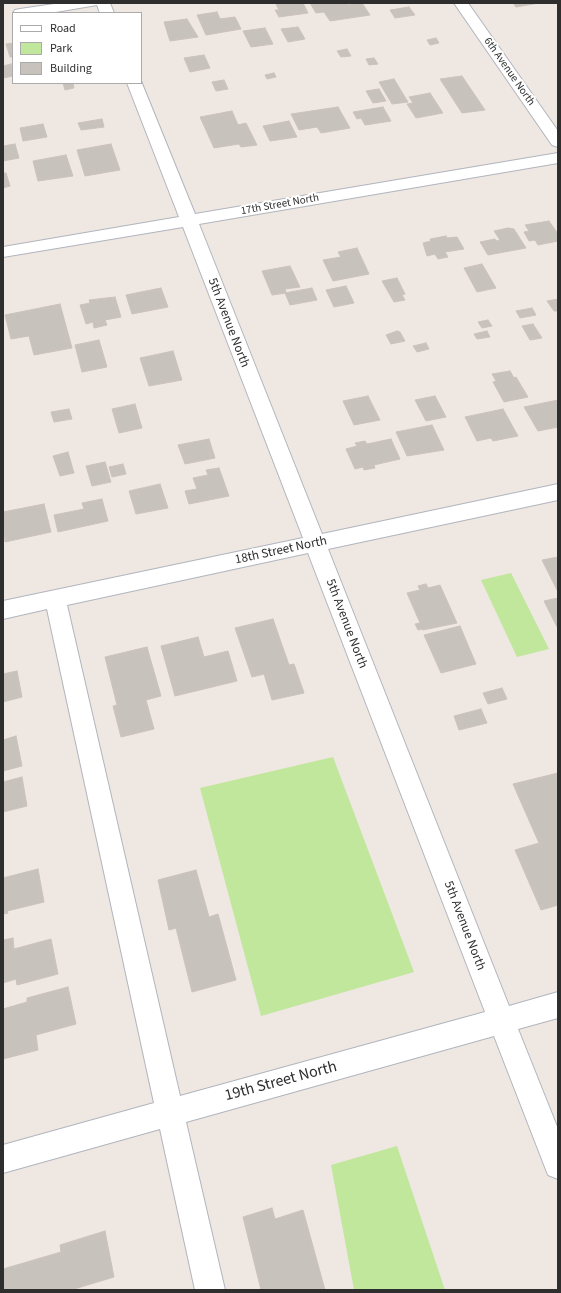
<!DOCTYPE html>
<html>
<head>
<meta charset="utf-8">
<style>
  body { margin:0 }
  #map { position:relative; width:561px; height:1293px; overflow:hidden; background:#efe7e1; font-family:"Source Sans 3",sans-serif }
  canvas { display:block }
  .frame { position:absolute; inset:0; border:4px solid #2e2e2e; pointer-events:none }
  .legend { position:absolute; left:12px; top:12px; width:130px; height:72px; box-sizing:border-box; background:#fff; border:1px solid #ababab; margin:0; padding:5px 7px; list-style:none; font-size:12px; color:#2e2e2e }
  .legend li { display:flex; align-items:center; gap:8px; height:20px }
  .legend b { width:20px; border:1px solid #ababab }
</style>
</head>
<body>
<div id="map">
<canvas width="561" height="1293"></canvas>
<div class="frame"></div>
<ul class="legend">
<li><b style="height:5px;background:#fff"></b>Road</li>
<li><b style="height:11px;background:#c1e79c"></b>Park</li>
<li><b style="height:11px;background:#c8c2bc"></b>Building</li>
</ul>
</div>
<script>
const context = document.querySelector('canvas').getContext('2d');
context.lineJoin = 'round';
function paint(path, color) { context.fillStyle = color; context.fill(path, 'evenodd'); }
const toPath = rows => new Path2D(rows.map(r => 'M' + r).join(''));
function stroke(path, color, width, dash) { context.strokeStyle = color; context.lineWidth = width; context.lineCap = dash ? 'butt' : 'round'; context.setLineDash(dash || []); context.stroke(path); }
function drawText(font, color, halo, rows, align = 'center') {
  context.font = font + ' "Source Sans 3",sans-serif'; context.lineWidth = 4; context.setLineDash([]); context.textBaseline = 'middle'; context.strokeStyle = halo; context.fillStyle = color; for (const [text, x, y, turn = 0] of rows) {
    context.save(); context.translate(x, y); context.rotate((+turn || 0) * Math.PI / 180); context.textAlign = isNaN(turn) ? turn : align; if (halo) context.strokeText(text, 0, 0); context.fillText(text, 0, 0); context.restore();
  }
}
paint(toPath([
  [511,573,549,649,517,657,481,580],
  [333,757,414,972,261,1016,200,788],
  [397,1146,445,1290,354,1290,331,1165]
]), '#c1e79c');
const building = toPath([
  [285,3,303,3,308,13,279,17,275,10,279,10,276,4,285,3],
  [310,3,347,3,348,5,362,3,370,15,330,21,324,12,316,13,310,3],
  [513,3,539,3,516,7,513,3],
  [409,7,415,15,395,18,390,10,409,7],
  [217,12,220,19,235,17,241,29,206,35,197,15,217,12],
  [187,19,198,37,170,41,164,22,187,19],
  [298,27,305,39,288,42,281,29,298,27],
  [265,28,273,44,251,47,243,31,265,28],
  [436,38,439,43,430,45,427,40,436,38],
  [13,43,13,57,10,57,6,44,13,43],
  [347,49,351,56,341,57,337,51,347,49],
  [204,55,210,68,190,72,184,58,204,55],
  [374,58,378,64,369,65,366,59,374,58],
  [11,64,13,76,3,78,3,66,11,64],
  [274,73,276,77,267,79,265,75,274,73],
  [462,76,485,110,462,113,440,79,462,76],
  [394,79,408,102,392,104,379,82,394,79],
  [224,80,228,89,216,91,212,82,224,80],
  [63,83,73,83,74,88,65,90,63,83],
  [379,89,386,101,373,103,366,91,379,89],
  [430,93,443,113,416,118,407,104,413,103,409,97,430,93],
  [338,107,350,128,321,133,317,127,299,130,291,114,338,107],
  [383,107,391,121,365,125,361,118,357,119,353,112,383,107],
  [232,111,238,125,246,123,257,145,241,147,239,144,214,148,200,117,232,111],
  [102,119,104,127,81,130,78,123,102,119],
  [289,121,297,137,270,141,263,126,289,121],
  [43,124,47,137,23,141,20,128,43,124],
  [15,144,19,158,3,161,3,146,15,144],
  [111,144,120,170,85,176,77,150,111,144],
  [66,155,73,176,38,181,33,161,66,155],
  [3,173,6,173,10,186,3,188,3,173],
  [549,221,558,234,558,241,538,245,535,240,529,241,524,232,529,231,525,225,549,221],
  [508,228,514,229,526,248,488,255,480,242,495,239,496,241,500,240,494,231,508,228],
  [446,236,447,238,457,237,464,249,445,252,448,257,438,259,435,254,427,256,423,243,431,241,430,239,446,236],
  [357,248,369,274,333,281,323,260,341,257,338,252,357,248],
  [482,264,496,288,477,292,464,268,482,264],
  [290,266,300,287,285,289,286,293,272,295,262,271,290,266],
  [397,278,405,294,402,295,405,300,394,302,382,281,397,278],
  [346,286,354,303,334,307,326,290,346,286],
  [161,288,168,307,132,314,126,295,161,288],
  [312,288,317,300,290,305,285,293,312,288],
  [115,297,121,317,105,320,107,325,94,328,93,322,86,324,80,305,90,303,89,300,115,297],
  [558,299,558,311,554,311,547,301,558,299],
  [60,304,72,348,34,355,29,336,11,339,5,315,60,304],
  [532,308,536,315,520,318,516,311,532,308],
  [488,320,492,326,482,328,478,322,488,320],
  [533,324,542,338,530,340,522,326,533,324],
  [397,331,400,332,405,341,391,344,386,335,397,331],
  [487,331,490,337,477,339,474,334,487,331],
  [99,340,107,367,82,372,75,345,99,340],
  [426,343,429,349,417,352,413,346,426,343],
  [173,351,182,380,149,386,140,358,173,351],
  [510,371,514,378,516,377,528,397,504,402,493,382,496,381,492,374,510,371],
  [368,396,380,420,354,425,343,401,368,396],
  [435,396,446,417,426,421,415,400,435,396],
  [558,400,558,427,538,431,524,407,558,400],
  [135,404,142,428,119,433,112,409,135,404],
  [69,409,72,419,54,422,51,412,69,409],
  [503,409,518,436,493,441,491,438,477,441,465,417,503,409],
  [432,425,444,450,407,456,396,432,432,425],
  [209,439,215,458,185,464,178,445,209,439],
  [391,439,400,459,374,465,375,468,364,470,363,467,355,469,346,449,357,446,355,443,365,441,367,444,391,439],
  [68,452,74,473,60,476,53,456,68,452],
  [105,462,111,482,92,486,86,466,105,462],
  [123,464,126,474,112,477,109,467,123,464],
  [219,468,229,496,189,504,185,491,197,489,193,478,208,475,206,470,219,468],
  [160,484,168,508,136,514,129,491,160,484],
  [102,499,108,521,58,532,54,515,84,509,82,503,102,499],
  [44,504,51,532,5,542,3,512,44,504],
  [558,557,558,592,542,560,558,557],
  [426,584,428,588,440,585,457,623,423,630,422,629,418,630,415,624,420,623,407,593,420,590,418,586,426,584],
  [558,598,558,626,557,627,544,601,558,598],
  [273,619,289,665,294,664,304,693,272,700,264,674,252,677,235,628,273,619],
  [460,626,476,664,441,673,424,635,460,626],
  [198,637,204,657,228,651,237,681,175,696,161,646,198,637],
  [147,647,161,696,146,700,154,729,121,737,113,706,117,705,105,657,147,647],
  [17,671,22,697,3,702,3,674,17,671],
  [502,688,507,699,488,704,483,693,502,688],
  [481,709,487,723,459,730,454,716,481,709],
  [16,736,22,766,3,771,3,740,16,736],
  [558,773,558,905,541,910,515,850,539,843,513,784,558,773],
  [22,777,27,806,3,812,3,782,22,777],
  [38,869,44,902,7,911,8,913,3,914,3,878,38,869],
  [196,870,209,917,218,914,236,980,192,992,176,928,169,930,158,880,196,870],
  [13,938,14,949,51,939,58,974,17,985,16,979,3,983,3,940,13,938],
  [68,987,76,1024,36,1035,38,1050,3,1059,3,1009,27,1002,27,998,68,987],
  [272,1208,275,1219,303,1210,325,1290,261,1290,243,1217,272,1208],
  [105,1231,114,1277,71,1290,3,1290,3,1269,61,1252,60,1245,105,1231]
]);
paint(building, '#c8c2bc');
stroke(building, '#cbc2ba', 1);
const minor = toPath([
  [61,3,110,3,114,13,100,13,97,5,50,13,13,13,15,10,20,9,61,3],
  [454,3,468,3,558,131,558,147,552,145,454,3],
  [141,81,195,214,558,153,558,163,199,224,322,534,558,484,558,500,328,549,509,1006,558,992,558,1018,518,1029,558,1129,558,1179,548,1175,494,1036,186,1122,225,1290,195,1290,160,1129,3,1173,3,1145,154,1103,47,609,3,619,3,601,303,538,183,227,3,257,3,247,179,217,127,83,141,83,141,81],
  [308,553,485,1012,180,1096,67,605,308,553]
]);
stroke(minor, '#b1b5be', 2);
paint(minor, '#fff');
drawText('11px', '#2e2e2e', '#fff', [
  ["6th Avenue North",509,72,55],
  ["17th Street North",280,205,-10]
]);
drawText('13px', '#2e2e2e', '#fff', [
  ["5th Avenue North",228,323,69],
  ["18th Street North",281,551,-12],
  ["5th Avenue North",346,624,69],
  ["5th Avenue North",464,926,69]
]);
drawText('16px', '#2e2e2e', '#fff', [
  ["19th Street North",281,1082,-15]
]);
</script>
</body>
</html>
